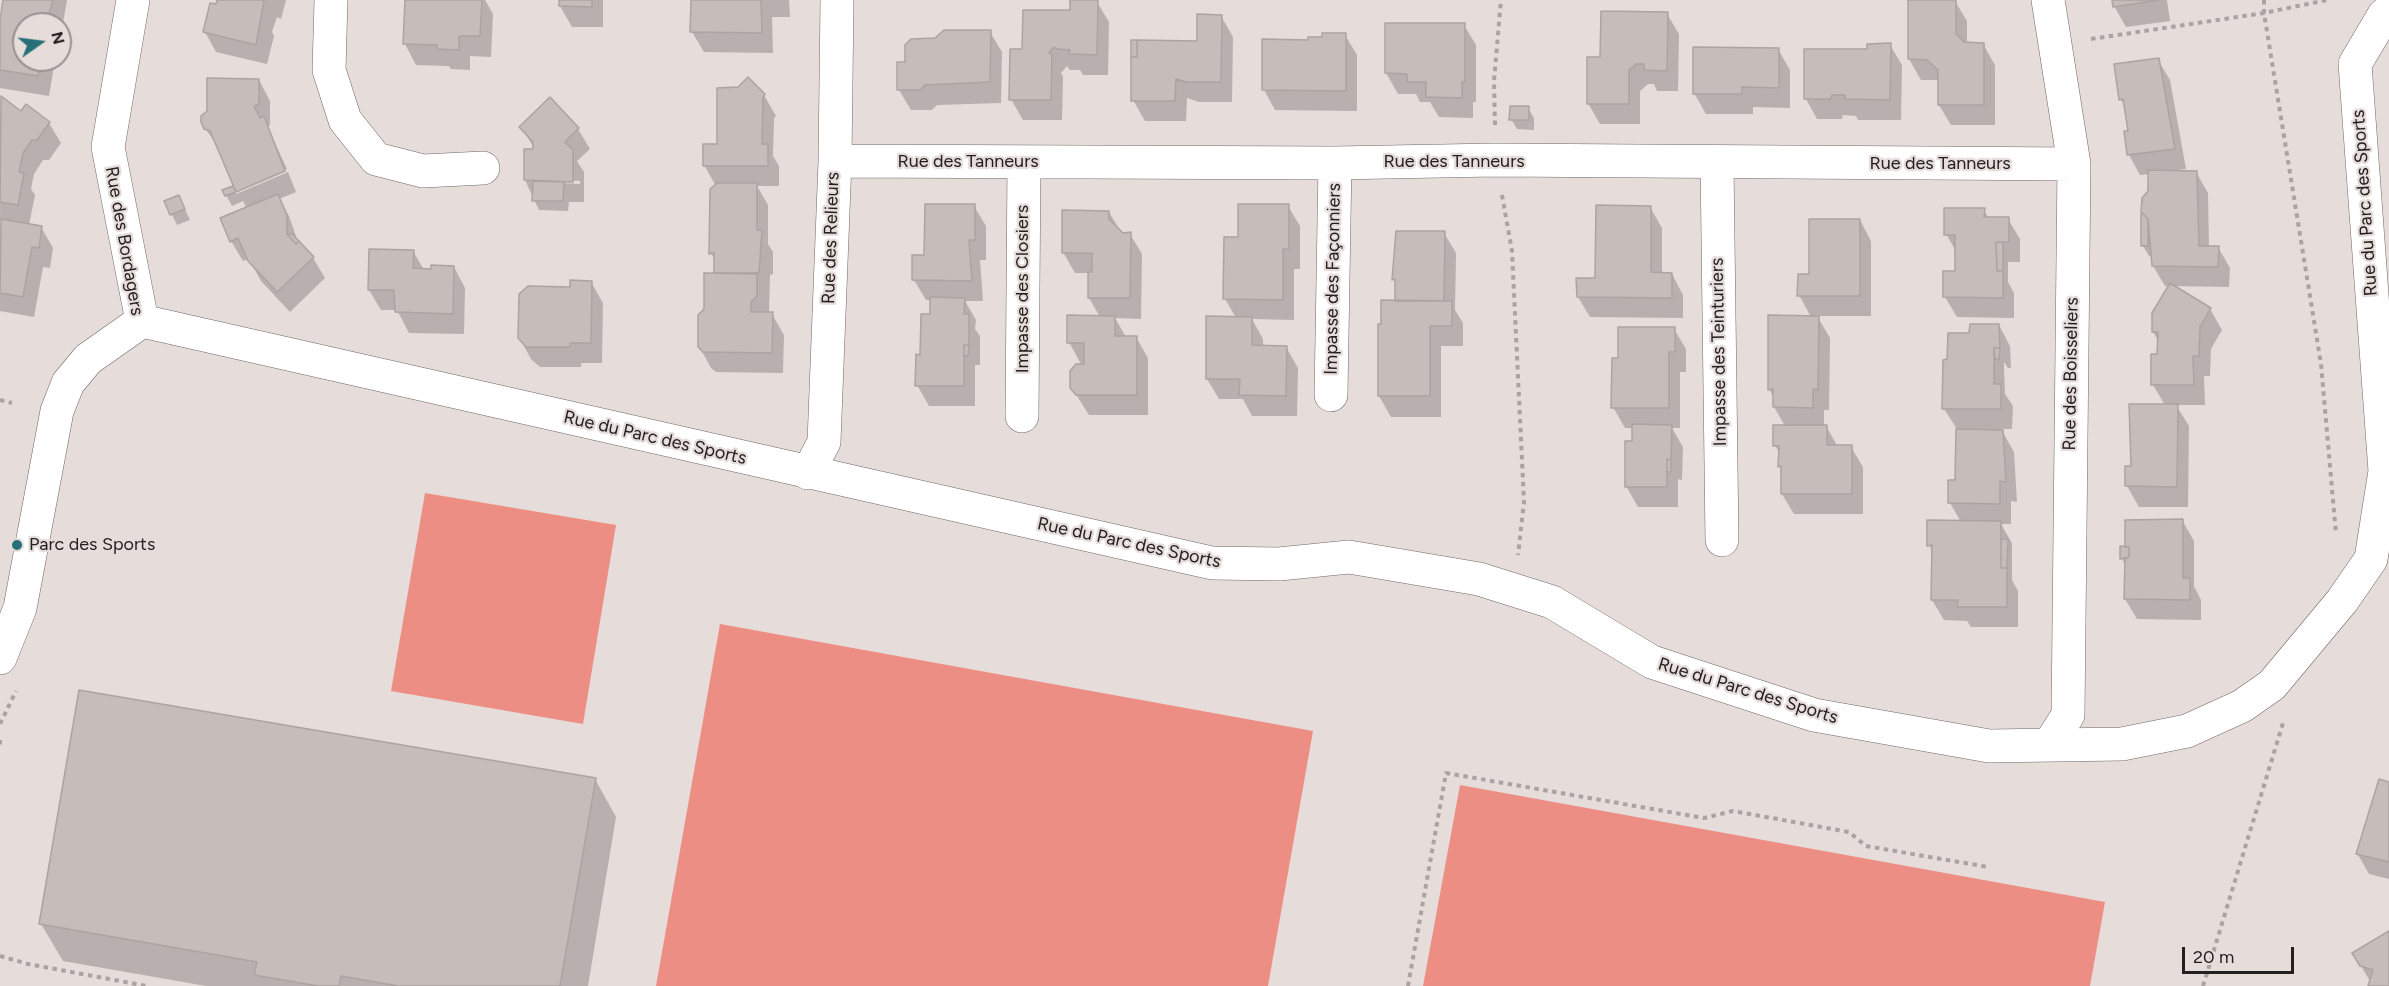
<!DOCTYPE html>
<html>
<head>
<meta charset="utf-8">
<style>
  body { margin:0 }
  #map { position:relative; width:2389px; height:986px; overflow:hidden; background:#e6dcda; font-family:Figtree,sans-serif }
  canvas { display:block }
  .north { position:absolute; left:12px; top:12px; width:60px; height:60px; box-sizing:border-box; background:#e6dcda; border:2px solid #989190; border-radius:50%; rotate:76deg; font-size:16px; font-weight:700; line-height:24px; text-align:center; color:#242020 }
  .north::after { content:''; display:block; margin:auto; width:21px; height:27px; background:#277079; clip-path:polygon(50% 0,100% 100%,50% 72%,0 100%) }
  .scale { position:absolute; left:2182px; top:947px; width:112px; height:27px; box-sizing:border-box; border:3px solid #242020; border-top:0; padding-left:8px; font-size:18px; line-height:21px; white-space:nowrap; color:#242020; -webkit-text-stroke:4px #e6dcda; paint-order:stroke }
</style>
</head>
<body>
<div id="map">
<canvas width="2389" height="986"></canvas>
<div class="north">N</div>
<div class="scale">20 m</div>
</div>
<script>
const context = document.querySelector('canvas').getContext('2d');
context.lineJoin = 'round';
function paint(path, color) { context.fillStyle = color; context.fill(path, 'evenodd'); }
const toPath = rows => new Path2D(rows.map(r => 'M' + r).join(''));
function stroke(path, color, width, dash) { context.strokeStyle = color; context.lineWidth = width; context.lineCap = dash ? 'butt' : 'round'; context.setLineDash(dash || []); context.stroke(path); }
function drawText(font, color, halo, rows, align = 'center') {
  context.font = font + ' Figtree,sans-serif'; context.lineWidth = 4.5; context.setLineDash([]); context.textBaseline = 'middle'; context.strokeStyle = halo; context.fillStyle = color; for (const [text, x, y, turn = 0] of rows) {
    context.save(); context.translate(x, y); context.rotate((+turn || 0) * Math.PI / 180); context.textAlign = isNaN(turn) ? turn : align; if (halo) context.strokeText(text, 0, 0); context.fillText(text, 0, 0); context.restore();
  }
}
paint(toPath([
  [425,493,616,525,583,724,391,691],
  [720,624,1313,731,1268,986,656,986],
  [1460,785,2105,902,2090,986,1423,986]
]), '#ed8e84');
paint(toPath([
  [5,0,67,0,61,34,60,24,24,24,24,60,55,60,49,96,0,88,0,29],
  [218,0,286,0,281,19,277,17,272,32,274,36,267,64,216,52,205,32],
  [406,0,485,0,493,14,491,57,470,56,470,70,451,69,449,66,416,65,405,44],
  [561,0,603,0,603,27,572,27,560,6],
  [693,0,789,0,790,17,772,17,773,53,704,52,692,32],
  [2113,0,2167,0,2170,21,2126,27,2114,6],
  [1955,1,1967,21,1967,44,1983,44,1995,65,1995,125,1951,125,1939,105,1940,80,1921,80,1909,59],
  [1097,2,1109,22,1108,75,1083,75,1080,70,1070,70,1067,66,1061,73,1063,77,1062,120,1023,120,1011,99,1024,51,1071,12],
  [1667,14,1679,34,1678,91,1657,91,1654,84,1648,84,1640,91,1640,124,1600,124,1588,103,1602,59],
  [1221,16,1233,37,1232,102,1199,102,1187,98,1186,121,1145,121,1133,100,1198,42],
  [1464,25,1476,45,1476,102,1473,102,1473,118,1439,117,1430,102,1420,102,1416,94,1398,94,1386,73],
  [990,32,1002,52,1001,103,937,105,932,110,911,110,899,90,906,64,936,40],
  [1345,35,1357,55,1357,111,1275,110,1264,90,1309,41],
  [1890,45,1902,65,1901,120,1858,120,1856,116,1843,115,1842,119,1817,119,1806,99,1868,50],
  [1778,49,1790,70,1790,108,1753,107,1753,114,1706,114,1694,93],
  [2158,60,2170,80,2186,169,2177,170,2177,172,2196,172,2208,193,2209,247,2218,247,2230,268,2229,287,2172,286,2210,309,2222,330,2211,349,2210,376,2204,376,2205,405,2176,405,2189,426,2188,507,2139,507,2127,486,2127,467,2133,467,2165,405,2153,385,2159,356,2159,342,2153,332,2170,286,2165,286,2153,266,2152,256,2149,256,2143,246,2150,174,2140,175,2129,155,2125,133,2129,132,2126,108,2121,100],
  [259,80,270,101,270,125,267,126,287,169,237,190,220,150,205,128],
  [764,95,776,116,774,118,773,156,779,166,779,186,757,186,768,205,768,244,773,252,773,274,770,275,769,314,772,314,784,335,783,373,716,372,711,368,699,346,705,310,716,275,716,262,711,253,716,186,704,165,718,145],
  [1,99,22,113,49,123,61,143,49,160,43,160,34,174,31,189,35,195,29,225,41,227,53,248,50,268,43,267,34,317,0,311,0,236,2,220,0,220],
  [550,100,578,129,590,149,577,161,584,172,584,202,569,202,568,211,539,210,525,180,526,150,536,151,521,127],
  [563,180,580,181,580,184,563,183],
  [1528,108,1534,118,1534,130,1517,129,1511,119],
  [288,172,296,192,279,199,289,216,298,242,313,258,325,278,290,312,261,281,249,259,243,261,231,241,247,209,243,201,232,206,224,191,232,188,236,194],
  [166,202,184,207,190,220,177,225],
  [974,206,986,226,986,260,980,260,983,301,965,301,976,320,975,329,980,336,980,365,975,365,975,406,929,406,917,385,932,315,932,300,926,300,914,280,926,257],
  [1288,206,1300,226,1300,269,1294,269,1294,320,1252,319,1263,339,1263,347,1286,347,1298,368,1297,416,1252,416,1243,399,1219,399,1207,379,1236,318,1225,299,1239,239],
  [1650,207,1662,228,1662,274,1672,274,1683,295,1683,318,1590,317,1578,297,1597,279],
  [1984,210,1989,219,2008,219,2020,239,2020,262,2008,262,2008,282,2014,293,2014,318,1957,317,1945,297,1957,272,1957,253,1946,234],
  [1109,212,1122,234,1130,234,1142,254,1141,319,1115,318,1126,337,1136,337,1148,358,1148,415,1089,415,1072,388,1082,366,1069,342,1100,317,1089,298,1090,273,1075,273,1063,252],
  [1860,220,1871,241,1871,316,1817,316,1830,338,1829,410,1824,410,1824,426,1826,426,1838,447,1851,447,1863,467,1863,514,1794,514,1782,494,1780,454,1775,445,1785,426,1774,407,1774,398,1769,389,1811,317,1799,295,1810,275],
  [1444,233,1456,253,1455,310,1463,323,1463,346,1441,346,1441,417,1391,417,1379,396,1383,325,1396,302,1396,284,1394,279],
  [413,251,424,270,454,267,465,288,464,334,409,333,397,310,381,310,369,290],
  [591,282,603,303,602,363,581,363,581,367,540,367,531,359,519,337,571,289],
  [1999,325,2010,346,2011,368,2008,368,2004,362,2004,368,2005,394,2013,406,2012,429,2001,429,2014,452,2017,502,2011,501,2011,524,2001,524,2012,543,2012,580,2018,591,2018,627,1971,627,1967,621,1944,620,1932,600,1933,553,1929,545,1961,522,1950,503,1957,481,1957,429,1944,409,1949,361,1971,334],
  [1674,329,1686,349,1686,372,1680,372,1680,428,1672,428,1683,447,1682,480,1678,479,1678,507,1638,507,1626,486,1634,428,1625,428,1613,407,1619,359],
  [2182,520,2194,541,2194,586,2201,600,2201,620,2137,619,2125,599,2126,566,2122,559],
  [595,779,616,817,588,986,206,986,63,961,41,924],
  [2389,783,2389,879,2369,874,2357,853,2365,823,2368,824],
  [2389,933,2389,986,2370,986,2371,983,2354,954]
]), '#0003');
const building = toPath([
  [3,0,53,0,46,24,24,24,24,60,41,60,38,76,0,70,0,20,3,0],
  [217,0,264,0,256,45,203,32,210,3,216,4,217,0],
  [405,0,482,0,480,36,459,36,459,50,437,49,437,45,403,44,405,0],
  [559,0,592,0,592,7,559,6,559,0],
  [691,0,761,0,762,33,690,32,691,0],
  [1070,0,1098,0,1097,55,1069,54,1070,50,1057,49,1054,47,1049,53,1052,55,1051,100,1009,100,1010,49,1022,49,1023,10,1070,10,1070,0],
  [1908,0,1956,0,1956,34,1964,42,1984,43,1984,105,1938,105,1938,70,1927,60,1908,59,1908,0],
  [2112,0,2159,0,2113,7,2112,0],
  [1601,11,1668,12,1667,71,1644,70,1644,64,1636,64,1629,70,1629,104,1587,104,1587,57,1600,57,1601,11],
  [1197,14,1222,15,1221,82,1186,82,1176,79,1175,101,1131,101,1131,57,1137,57,1137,40,1197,41,1197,14],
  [1385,23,1465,23,1465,82,1462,82,1462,98,1426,97,1426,82,1407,82,1407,74,1385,73,1385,23],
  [944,30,991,30,990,82,925,85,920,90,897,90,897,62,905,62,905,45,911,39,935,38,944,30],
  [1322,33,1346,33,1346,91,1262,90,1262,39,1308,40,1308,37,1322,37,1322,33],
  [1131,40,1137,40,1137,57,1131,57,1131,40],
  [1891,43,1890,100,1845,99,1845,95,1832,95,1831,99,1804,99,1804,49,1867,49,1867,44,1891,43],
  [1693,47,1779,48,1779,88,1742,87,1742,94,1693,94,1693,47],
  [2159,58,2175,149,2127,155,2124,131,2128,131,2123,99,2119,100,2114,64,2159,58],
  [748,77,765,94,763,97,762,144,768,144,768,166,703,166,703,144,717,144,717,88,738,87,748,77],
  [207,78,259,79,259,104,254,106,260,118,264,116,285,171,236,192,210,131,204,129,201,122,201,116,207,111,207,78],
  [1,96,21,111,26,104,50,122,37,140,32,140,23,153,19,172,24,173,18,205,0,202,1,96],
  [550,97,579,128,565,142,573,150,573,182,524,180,524,149,533,149,533,142,519,127,550,97],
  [1510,106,1529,106,1529,120,1509,120,1510,106],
  [2148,170,2197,171,2199,246,2219,246,2218,267,2152,266,2148,219,2141,212,2142,198,2148,191,2148,170],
  [533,181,564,182,563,201,532,201,533,181],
  [717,183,757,183,757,230,762,230,759,273,714,273,714,253,709,254,710,189,717,183],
  [233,186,236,192,225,196,222,190,233,186],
  [278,194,287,215,287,234,296,244,299,241,314,257,277,292,248,261,238,238,230,242,220,218,278,194],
  [179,195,185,209,170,215,164,201,179,195],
  [925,204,975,204,975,240,969,240,972,281,912,280,912,255,924,255,925,204],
  [1238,204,1289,204,1289,249,1283,249,1283,300,1223,299,1224,237,1238,237,1238,204],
  [1596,205,1651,206,1651,272,1672,273,1672,298,1577,297,1576,278,1595,278,1596,205],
  [1944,208,1985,208,1984,217,2009,217,2009,242,1996,242,1997,271,2003,271,2003,298,1943,297,1943,271,1955,271,1955,235,1944,235,1944,208],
  [1062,210,1109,211,1109,219,1123,233,1131,232,1130,298,1088,298,1088,272,1092,272,1092,253,1062,253,1062,210],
  [2141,212,2148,219,2148,246,2141,246,2141,212],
  [1,219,42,226,39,248,32,247,23,297,0,293,1,219],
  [1809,219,1860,219,1860,296,1797,296,1798,274,1809,274,1809,219],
  [1396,231,1445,231,1444,301,1395,301,1395,279,1392,280,1396,231],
  [287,234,292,234,299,241,296,244,287,234],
  [1996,242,2003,242,2003,271,1997,271,1996,242],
  [369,249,414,250,413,268,431,269,431,265,454,266,453,314,395,312,394,290,368,290,369,249],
  [704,273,757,274,757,296,751,302,751,312,773,312,772,353,703,352,698,347,698,315,704,309,704,273],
  [570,280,592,281,591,343,570,343,570,347,526,347,518,338,519,294,528,286,570,287,570,280],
  [2170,283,2211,308,2200,327,2199,356,2193,356,2194,385,2151,385,2151,354,2157,354,2158,332,2152,332,2152,313,2170,283],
  [930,297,965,298,964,314,969,314,969,345,964,345,964,386,915,386,916,354,920,355,921,314,930,314,930,297],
  [1381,300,1452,301,1452,326,1430,326,1430,396,1378,396,1378,324,1381,324,1381,300],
  [1067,315,1115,316,1115,336,1137,336,1137,395,1076,395,1070,388,1070,371,1076,364,1084,364,1084,343,1067,343,1067,315],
  [1768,315,1819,316,1818,390,1813,389,1813,408,1773,407,1773,389,1768,390,1768,315],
  [1206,316,1252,317,1252,345,1287,346,1286,396,1239,395,1240,379,1206,379,1206,316],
  [1970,324,1999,324,2000,348,1994,348,1994,384,2001,384,2001,409,1942,409,1943,360,1947,359,1948,333,1969,333,1970,324],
  [1618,327,1675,327,1675,352,1669,352,1669,408,1611,408,1612,358,1618,358,1618,327],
  [964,345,969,345,968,356,964,356,964,345],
  [1994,348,2000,348,1999,360,1995,359,1994,348],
  [2129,404,2178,404,2177,487,2125,486,2125,466,2131,466,2129,404],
  [1632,424,1672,425,1671,460,1667,459,1667,487,1625,487,1625,441,1632,441,1632,424],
  [1773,425,1827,425,1827,445,1852,445,1852,494,1781,494,1781,466,1778,467,1779,446,1773,446,1773,425],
  [1956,429,2003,430,2006,482,2000,481,2000,504,1948,503,1948,480,1955,480,1956,429],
  [1667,459,1671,460,1671,472,1667,472,1667,459],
  [2183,519,2183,578,2190,578,2190,600,2124,599,2125,559,2129,557,2129,547,2125,547,2125,520,2183,519],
  [1927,520,2001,521,2001,568,2007,568,2007,607,1957,607,1958,600,1931,600,1932,545,1927,546,1927,520],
  [2001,539,2008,539,2007,568,2001,568,2001,539],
  [2120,546,2129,547,2129,557,2120,559,2120,546],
  [79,690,596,778,560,986,398,986,341,976,339,986,318,986,254,975,257,962,39,924,79,690],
  [2379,779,2389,782,2389,862,2356,854,2379,779],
  [2389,931,2389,986,2368,986,2373,970,2360,966,2352,953,2389,931]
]);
paint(building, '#c6bcba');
stroke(building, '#ada3a1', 1.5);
const minor = toPath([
  [133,0,108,147,142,321],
  [331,0,329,70,345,120,376,159,423,171,483,168],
  [2048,0,2074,164,2068,715,2049,745],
  [835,161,1335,163,1495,160,2074,164],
  [1717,163,1722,540],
  [142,321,1212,563,1279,564,1349,557,1479,579,1552,602,1652,662,1814,715,1989,746,2122,744,2187,731,2242,706,2272,685,2342,601,2371,559,2385,471,2355,64,2384,15,2389,11],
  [1331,395,1335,163],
  [1022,416,1024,162],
  [808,473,824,442,835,161,837,0],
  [0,658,20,608,57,411,68,383,88,359,142,321]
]);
stroke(minor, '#716866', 34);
stroke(toPath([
  [2264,0,2264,13,2321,364,2336,534],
  [2091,39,2264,13,2327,0],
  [1495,125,1494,81,1501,0],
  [1502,195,1512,251,1524,502,1518,555],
  [0,400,12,403],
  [0,724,16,691],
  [0,740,0,747],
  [0,956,28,964,147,986],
  [1408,986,1446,773,1704,818,1733,811,1849,832,1866,846,1988,867],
  [2203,986,2283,723]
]), '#aba3a1', 4, [4.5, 4.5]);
stroke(minor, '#fff', 33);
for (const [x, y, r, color] of [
  [17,545,6,"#277079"]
]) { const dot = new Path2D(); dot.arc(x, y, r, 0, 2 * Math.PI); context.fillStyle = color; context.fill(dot); stroke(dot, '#e6dcda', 2); }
drawText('18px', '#242020', '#e6dcda', [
  ["Rue des Tanneurs",968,162],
  ["Rue des Tanneurs",1454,162],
  ["Rue des Tanneurs",1940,164],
  ["Rue du Parc des Sports",2365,203,-94],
  ["Rue des Relieurs",831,238,-88],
  ["Rue des Bordagers",124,241,80],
  ["Impasse des Façonniers",1333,279,-89],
  ["Impasse des Closiers",1023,289,-90],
  ["Impasse des Teinturiers",1719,352,-91],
  ["Rue des Boisseliers",2071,374,-89],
  ["Rue du Parc des Sports",655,438,13],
  ["Rue du Parc des Sports",1129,543,12],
  ["Rue du Parc des Sports",1748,691,17]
]);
drawText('18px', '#242020', '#e6dcda', [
  ["Parc des Sports",29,545]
], 'left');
</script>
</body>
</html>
